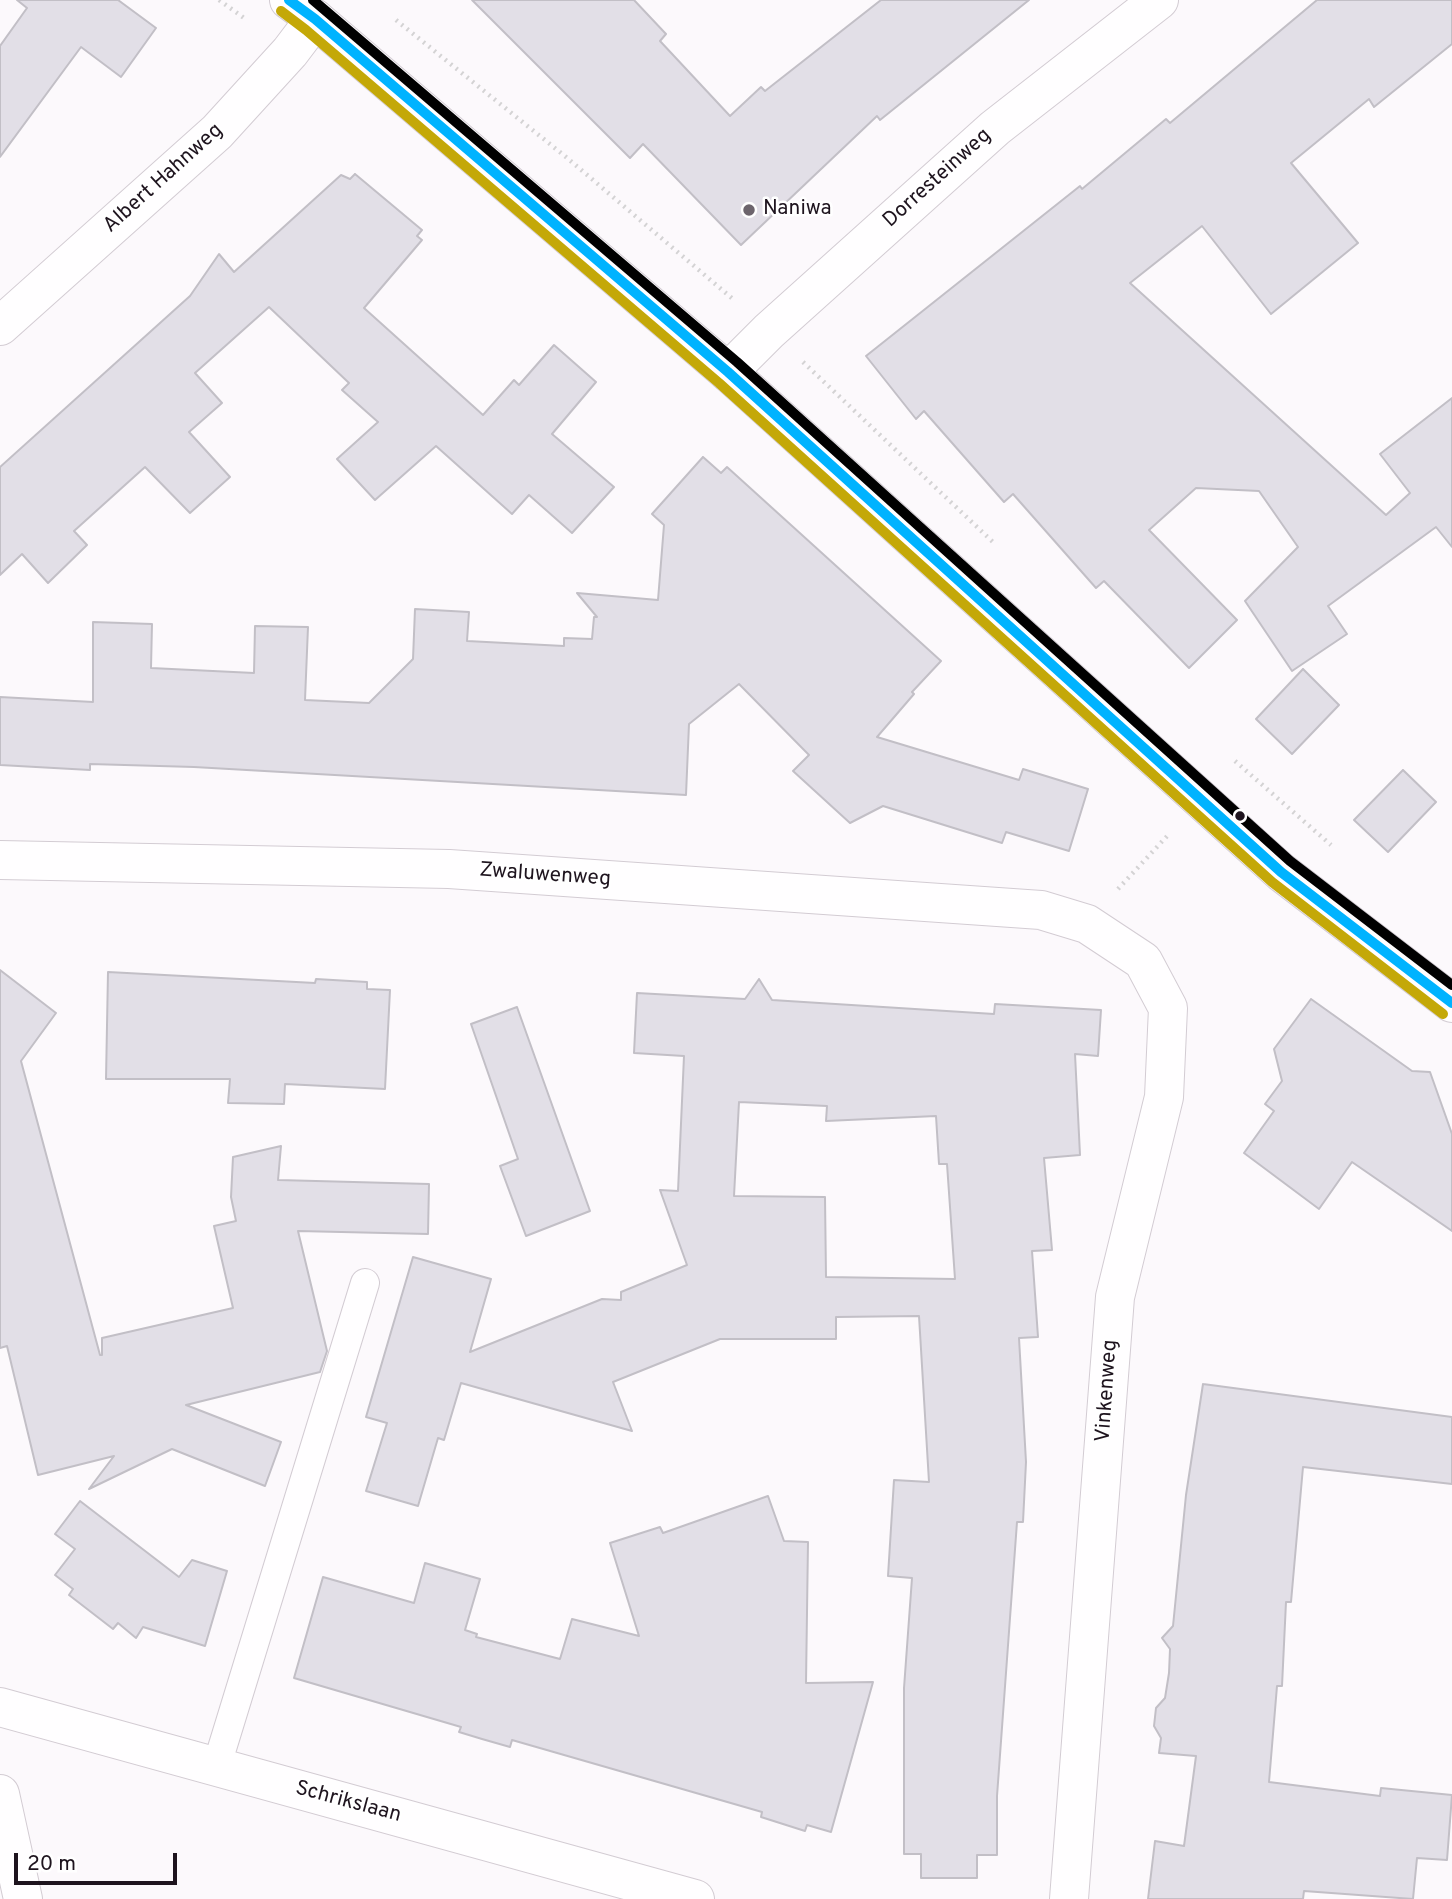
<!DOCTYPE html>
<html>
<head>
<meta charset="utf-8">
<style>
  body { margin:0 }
  #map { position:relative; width:1452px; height:1899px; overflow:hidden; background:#fcf9fc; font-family:Overpass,sans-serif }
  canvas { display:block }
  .scale { position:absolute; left:14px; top:1853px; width:163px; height:32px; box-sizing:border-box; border:4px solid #1e141e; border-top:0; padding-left:9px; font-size:21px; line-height:24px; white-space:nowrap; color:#1e141e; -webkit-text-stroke:5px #fff; paint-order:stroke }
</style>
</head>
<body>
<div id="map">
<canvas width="1452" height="1899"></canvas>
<div class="scale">20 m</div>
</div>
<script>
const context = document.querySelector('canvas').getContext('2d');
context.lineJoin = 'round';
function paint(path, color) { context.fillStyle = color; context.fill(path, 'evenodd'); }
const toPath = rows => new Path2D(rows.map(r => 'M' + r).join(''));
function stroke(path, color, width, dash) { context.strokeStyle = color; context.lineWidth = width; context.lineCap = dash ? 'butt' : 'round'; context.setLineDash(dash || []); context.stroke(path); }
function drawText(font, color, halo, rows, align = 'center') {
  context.font = font + ' Overpass,sans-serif'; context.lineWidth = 5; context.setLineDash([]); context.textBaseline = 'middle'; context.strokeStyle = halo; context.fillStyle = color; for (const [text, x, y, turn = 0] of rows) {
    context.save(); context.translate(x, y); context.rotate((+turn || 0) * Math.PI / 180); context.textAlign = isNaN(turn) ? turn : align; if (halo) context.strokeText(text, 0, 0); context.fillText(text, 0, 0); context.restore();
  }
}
const building = toPath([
  [17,0,118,0,156,28,121,77,81,47,0,157,0,46,27,8,17,0],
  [472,0,634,0,666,34,660,41,730,116,761,87,765,91,881,0,1029,0,880,120,877,116,741,245,643,144,630,158,472,0],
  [1317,0,1452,0,1452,44,1374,107,1369,99,1291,163,1358,243,1271,314,1202,226,1130,283,1386,515,1410,493,1380,454,1452,398,1452,547,1436,527,1328,606,1347,634,1292,671,1245,601,1298,547,1259,491,1196,488,1149,530,1237,620,1189,668,1104,581,1096,588,1013,494,1004,502,924,411,916,419,866,356,1080,186,1082,189,1166,119,1170,123,1317,0],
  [355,174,422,230,417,236,422,240,364,308,483,415,514,380,519,385,554,345,596,382,552,434,614,487,572,533,529,495,512,514,436,446,375,500,337,459,378,422,342,390,349,383,269,307,195,373,222,403,189,432,230,477,190,513,145,467,74,531,87,545,48,583,22,554,0,575,0,467,190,296,219,254,234,272,341,175,350,179,355,174],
  [703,457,721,473,727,467,941,661,912,692,914,694,877,737,1019,780,1023,769,1088,789,1069,851,1006,832,1002,843,883,806,850,823,793,771,809,755,739,684,689,724,686,795,194,767,90,764,90,770,0,765,0,697,93,702,93,622,152,624,151,668,254,673,255,626,308,627,305,700,369,703,413,659,415,609,469,612,467,641,564,646,564,638,592,639,594,617,597,617,577,593,658,600,664,525,652,514,703,457],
  [1303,669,1339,705,1292,754,1256,719,1303,669],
  [1403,770,1436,802,1388,852,1354,820,1403,770],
  [0,970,56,1013,21,1061,100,1355,102,1355,102,1338,233,1308,214,1226,236,1221,231,1197,233,1157,281,1146,278,1180,429,1184,428,1234,298,1231,327,1351,320,1372,186,1405,281,1442,265,1486,172,1449,89,1489,114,1456,38,1475,7,1346,0,1348,0,970],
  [108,972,315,983,316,979,367,982,367,989,390,990,385,1089,285,1084,284,1104,228,1103,230,1079,106,1079,108,972],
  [759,979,772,1000,994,1014,995,1004,1101,1010,1098,1056,1075,1054,1080,1155,1044,1158,1052,1250,1032,1251,1038,1337,1019,1338,1026,1462,1023,1522,1017,1522,997,1796,997,1855,977,1855,977,1878,921,1878,921,1854,904,1854,904,1688,912,1578,888,1576,894,1480,929,1482,919,1316,836,1317,836,1339,720,1339,613,1382,632,1431,461,1383,444,1440,438,1438,418,1506,366,1491,387,1423,366,1417,413,1257,491,1279,470,1352,602,1299,621,1300,621,1292,687,1265,660,1190,678,1191,684,1056,634,1053,637,993,745,999,759,979],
  [739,1102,827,1106,826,1121,936,1116,939,1164,947,1164,955,1279,826,1277,825,1197,734,1196,739,1102],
  [1311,999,1412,1071,1430,1072,1452,1134,1452,1231,1352,1162,1319,1209,1244,1153,1274,1111,1265,1104,1282,1081,1274,1049,1311,999],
  [517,1007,590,1211,526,1236,500,1166,518,1159,471,1024,517,1007],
  [1203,1384,1452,1417,1452,1484,1303,1467,1291,1602,1286,1602,1282,1686,1277,1686,1269,1782,1380,1796,1381,1788,1452,1795,1447,1860,1417,1858,1413,1899,1304,1891,1303,1899,1148,1899,1155,1841,1184,1846,1196,1756,1159,1753,1161,1738,1154,1726,1156,1708,1165,1698,1169,1673,1170,1649,1162,1638,1173,1626,1186,1495,1203,1384],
  [768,1496,784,1541,808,1542,806,1683,873,1682,831,1832,807,1825,805,1831,761,1817,762,1812,512,1740,510,1747,482,1739,459,1732,461,1727,294,1678,323,1577,414,1603,425,1563,480,1579,465,1630,477,1634,476,1637,560,1659,572,1619,639,1636,610,1543,660,1527,663,1533,768,1496],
  [80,1501,179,1577,192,1560,227,1571,205,1646,143,1627,136,1638,118,1623,113,1629,69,1595,73,1589,55,1575,75,1549,55,1534,80,1501]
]);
paint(building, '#e2dfe7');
stroke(building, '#c2bfc6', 2);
const service = toPath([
  [216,1768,365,1283]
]);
const minor = toPath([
  [0,326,217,132,290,52,315,19],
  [728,372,769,331,995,128,1159,0],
  [0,860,449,869,1041,910,1087,924,1143,961,1168,1008,1164,1097,1115,1297,1069,1899],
  [0,1707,695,1899],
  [0,1794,23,1899]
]);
const tertiary = toPath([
  [289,0,315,19,728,372,1281,872,1452,1003]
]);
stroke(service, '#d3ccd3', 30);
stroke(minor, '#d3ccd3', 40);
stroke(tertiary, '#d3ccd3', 40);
stroke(toPath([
  [219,0,244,18],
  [396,20,566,157,734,300],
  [803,362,995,544],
  [1235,761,1331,845],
  [1118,889,1169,834]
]), '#d4d3d4', 4.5, [2, 5]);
stroke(service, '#fffeff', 28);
stroke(minor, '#fffeff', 38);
stroke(tertiary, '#fffeff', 38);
stroke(toPath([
  [289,0,315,19,728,372,1281,872,1452,1003]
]), '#00b3ff', 10);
stroke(toPath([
  [281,11,306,30,719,383,1272,882,1443,1014]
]), '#c4a808', 10);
stroke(toPath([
  [313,0,737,362,1290,861,1452,985]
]), '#000', 10);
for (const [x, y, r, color] of [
  [749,210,7,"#6c646c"],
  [1240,816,6,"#1e141e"]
]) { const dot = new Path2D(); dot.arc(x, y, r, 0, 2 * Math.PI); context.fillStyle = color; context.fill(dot); stroke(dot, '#fff', 2.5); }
drawText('21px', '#1e141e', '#fff', [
  ["Albert Hahnweg",164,179,-42],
  ["Dorresteinweg",938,179,-42],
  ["Zwaluwenweg",545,876,4],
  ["Vinkenweg",1108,1391,-86],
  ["Schrikslaan",348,1803,15]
]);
drawText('21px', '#1e141e', '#fff', [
  ["Naniwa",763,210]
], 'left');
</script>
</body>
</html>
